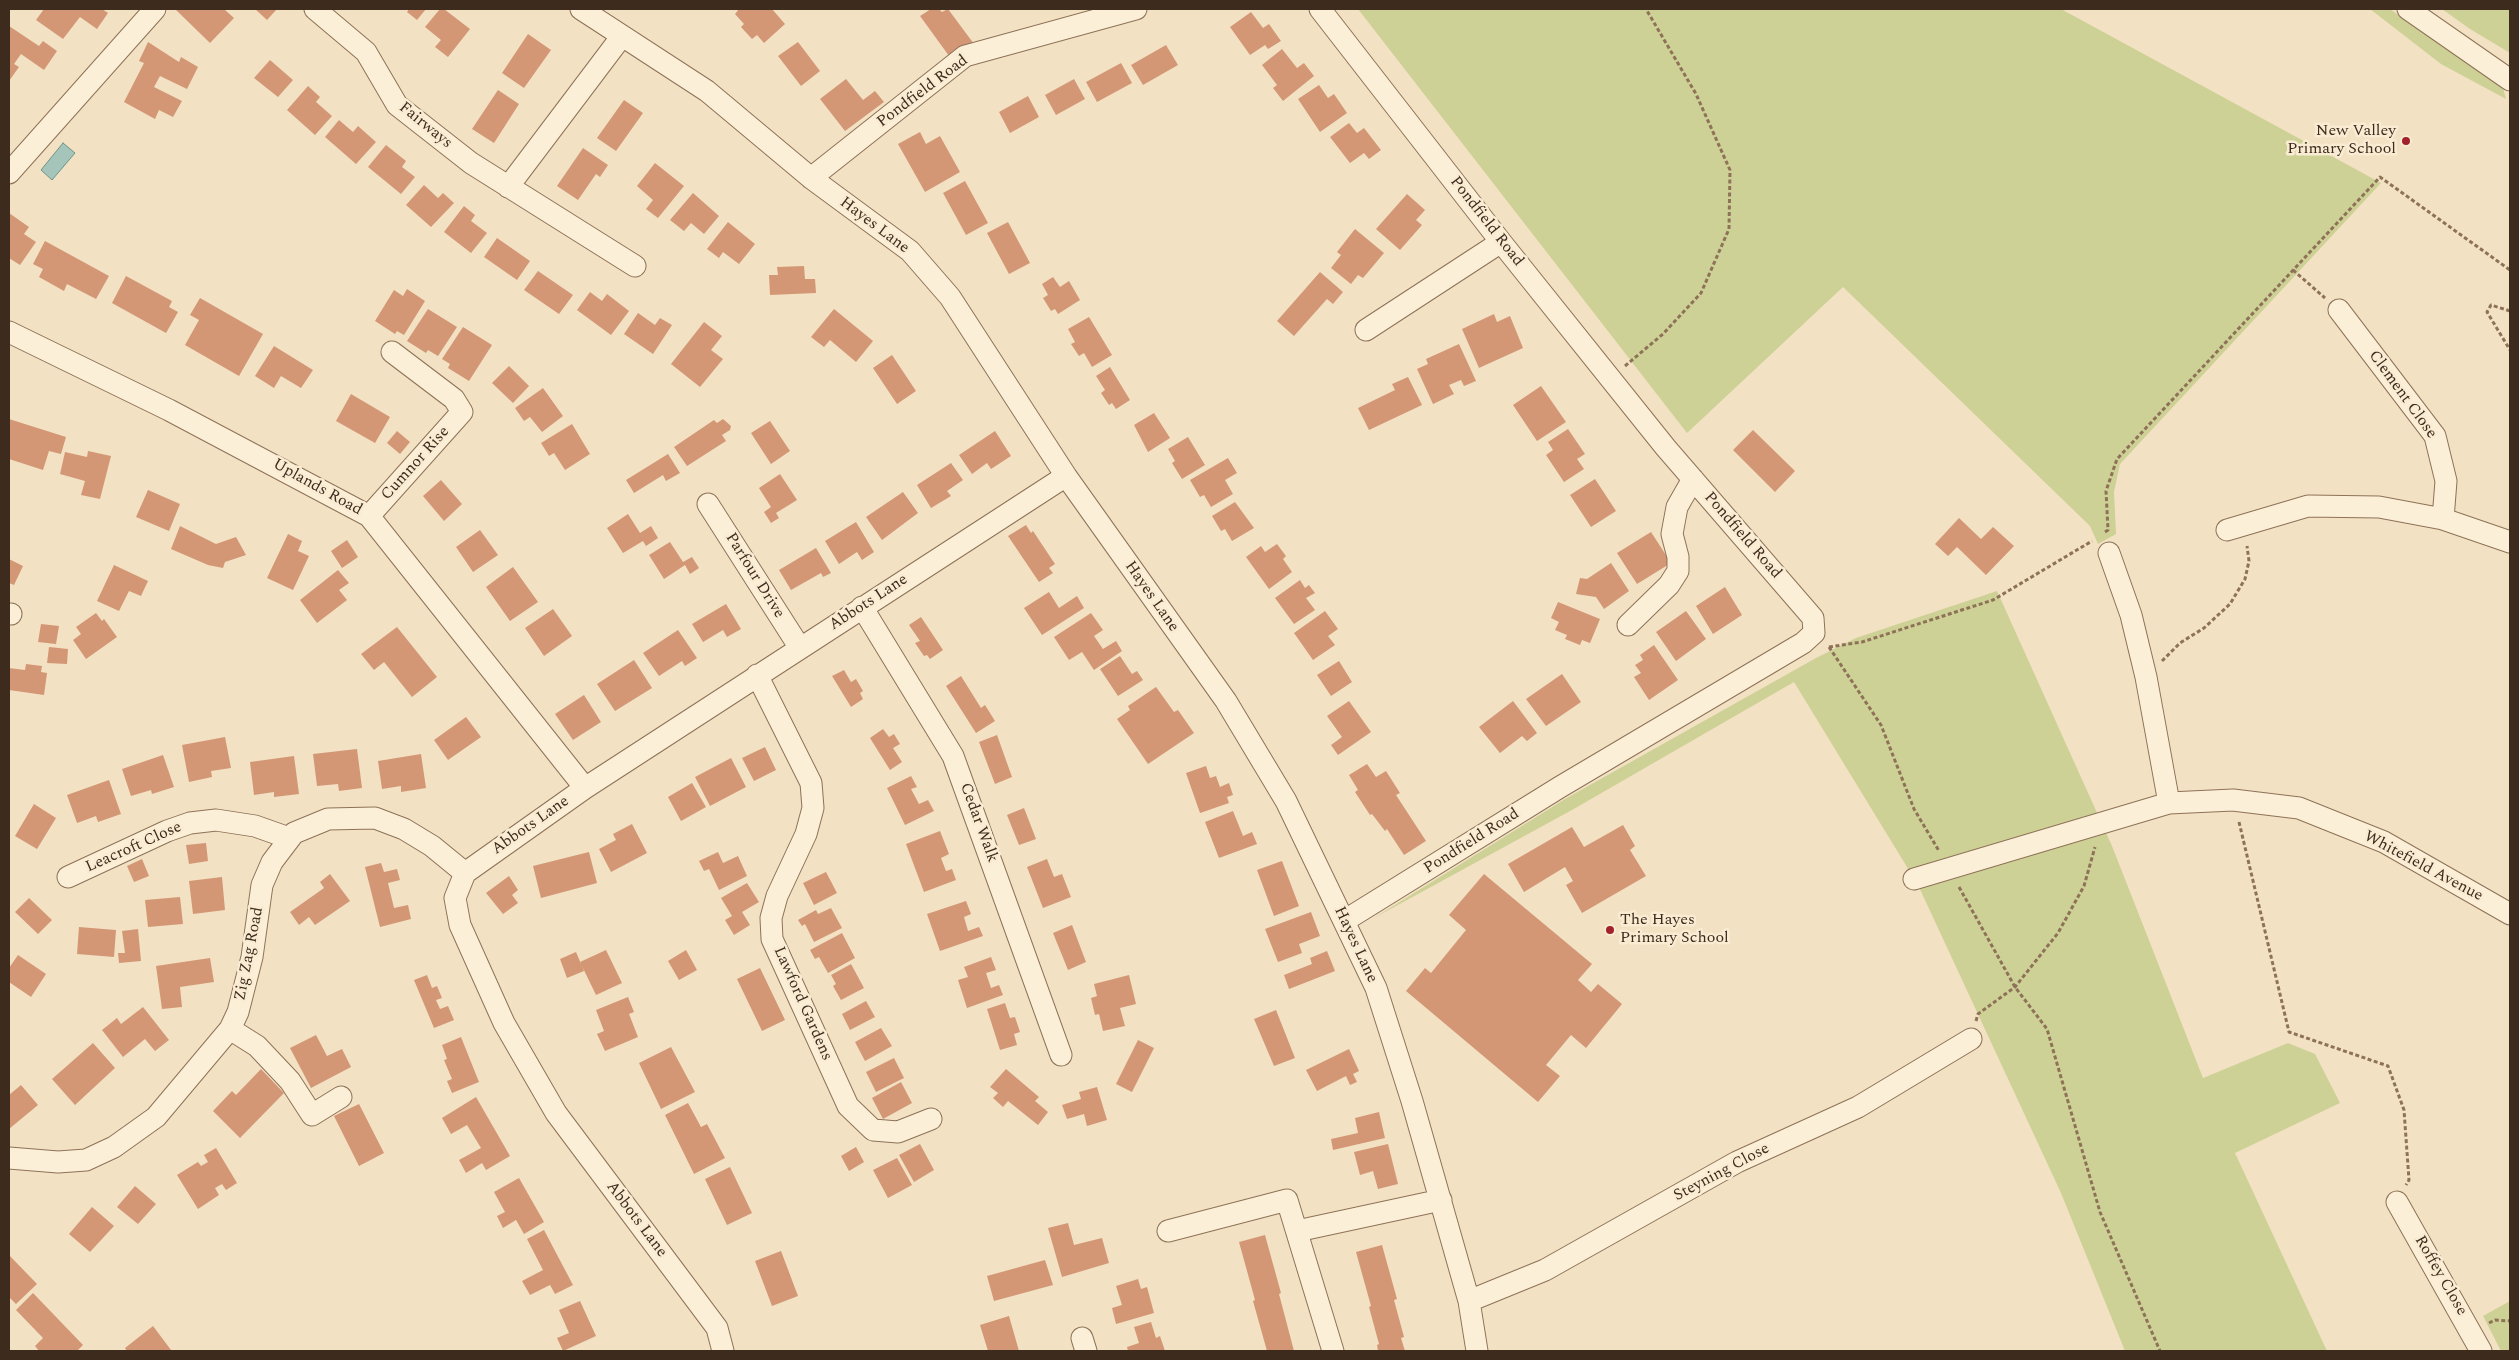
<!DOCTYPE html>
<html>
<head>
<meta charset="utf-8">
<style>
  body { margin:0 }
  #map { position:relative; width:2519px; height:1360px; overflow:hidden; background:#f2e1c3; font-family:Spectral,serif }
  canvas { display:block }
  .frame { position:absolute; inset:0; border:10px solid #3d2b1d; pointer-events:none }
</style>
</head>
<body>
<div id="map">
<canvas width="2519" height="1360"></canvas>
<div class="frame"></div>
</div>
<script>
const context = document.querySelector('canvas').getContext('2d');
context.lineJoin = 'round';
function paint(path, color) { context.fillStyle = color; context.fill(path, 'evenodd'); }
const toPath = rows => new Path2D(rows.map(r => 'M' + r).join(''));
function stroke(path, color, width, dash) { context.strokeStyle = color; context.lineWidth = width; context.lineCap = dash ? 'butt' : 'round'; context.setLineDash(dash || []); context.stroke(path); }
function drawText(font, color, halo, rows, align = 'center') {
  context.font = font + ' Spectral,serif'; context.lineWidth = 5; context.setLineDash([]); context.textBaseline = 'middle'; context.strokeStyle = halo; context.fillStyle = color; for (const [text, x, y, turn = 0] of rows) {
    context.save(); context.translate(x, y); context.rotate((+turn || 0) * Math.PI / 180); context.textAlign = isNaN(turn) ? turn : align; if (halo) context.strokeText(text, 0, 0); context.fillText(text, 0, 0); context.restore();
  }
}
paint(toPath([
  [1358,9,2061,9,2381,183,2120,464,2114,492,2116,534,2098,544,2090,526,1843,287,1687,433],
  [2370,9,2390,9,2503,88,2506,99,2441,64],
  [2442,9,2510,9,2510,53,2470,29],
  [1997,591,2112,846,2203,1078,2288,1043,2315,1054,2340,1103,2235,1153,2327,1351,2125,1351,2061,1193,1918,885,1794,682,1572,810,1374,918,1565,799,1816,658,1856,638],
  [2510,1301,2510,1351,2501,1351,2483,1316]
]), '#ced196');
const water = toPath([
  [63,143,75,153,52,180,41,170,63,143]
]);
paint(water, '#a5c4ba');
stroke(water, '#6b9487', 1);
paint(toPath([
  [44,9,102,9,108,13,97,29,80,17,63,39,36,20],
  [175,9,224,9,234,18,210,43],
  [255,9,277,9,267,20],
  [409,9,426,9,417,20,407,12],
  [440,9,444,9,470,29,448,57,435,47,441,40,425,27],
  [739,9,772,9,785,24,764,43,757,35,752,39,741,27,744,24,735,14],
  [931,9,939,9,942,12,948,9,974,44,952,60,920,16],
  [1251,12,1263,28,1269,24,1281,41,1268,49,1265,45,1250,55,1230,27],
  [9,26,39,46,43,41,57,51,44,70,21,54,14,64,19,67,9,81],
  [528,34,551,50,524,88,502,73],
  [148,42,179,62,181,57,198,67,187,89,160,76,154,87,182,101,173,117,159,110,155,119,124,102,144,63,139,61],
  [798,42,820,71,801,86,778,56],
  [1166,45,1178,65,1143,85,1131,65],
  [1282,49,1297,68,1304,63,1314,76,1283,101,1273,88,1277,85,1262,65],
  [270,60,293,80,278,97,254,78],
  [1121,63,1132,83,1097,102,1086,82],
  [846,79,863,100,875,91,884,102,845,131,820,99],
  [1074,79,1085,99,1056,115,1045,95],
  [1319,85,1328,98,1334,94,1347,113,1320,132,1298,99],
  [308,86,320,97,316,102,332,116,315,135,287,110],
  [498,90,519,104,494,143,472,129],
  [1028,96,1039,117,1010,133,999,112],
  [624,100,643,113,616,151,597,138],
  [339,120,353,132,358,126,376,142,356,164,325,137],
  [1349,123,1357,133,1364,128,1381,150,1369,159,1364,153,1350,163,1330,137],
  [920,132,926,144,940,136,960,172,925,192,898,144],
  [386,145,406,161,402,167,415,177,401,194,368,167],
  [583,148,608,165,600,177,596,174,578,200,557,186],
  [655,163,684,186,658,218,646,209,653,200,637,186],
  [965,181,988,223,966,235,943,193],
  [424,185,438,198,443,193,454,203,431,227,406,205],
  [693,193,719,216,704,234,691,223,684,231,670,220],
  [1407,194,1425,210,1416,220,1422,225,1400,250,1376,229],
  [464,206,475,215,471,221,487,233,471,253,444,232],
  [9,213,29,227,24,234,36,242,20,265,9,258],
  [728,222,755,244,739,264,723,252,719,258,707,249],
  [1008,222,1030,263,1009,274,987,233],
  [1355,229,1384,253,1363,278,1358,275,1351,284,1331,268,1341,255,1337,252],
  [497,238,530,261,517,280,484,257],
  [45,241,109,276,96,299,67,284,64,291,39,277,43,269,33,264],
  [804,266,805,279,815,279,816,293,770,295,769,275,778,275,777,267],
  [538,271,573,295,559,314,524,290],
  [1320,272,1343,292,1333,304,1327,299,1294,336,1277,321],
  [126,276,172,301,169,307,178,312,166,333,112,303],
  [1053,277,1060,287,1069,281,1080,300,1058,314,1055,309,1051,311,1043,298,1048,295,1042,284],
  [407,289,425,301,404,335,397,331,395,334,375,321,394,290,403,296],
  [590,292,602,301,607,294,629,311,611,335,577,310],
  [200,298,263,334,239,376,185,345,199,320,190,315],
  [428,309,457,327,438,356,428,350,426,353,407,341],
  [834,309,873,341,856,362,830,340,824,347,811,337],
  [638,313,655,325,660,318,672,325,653,354,624,334],
  [1494,314,1497,322,1510,316,1523,348,1479,368,1462,329],
  [1089,317,1112,355,1092,367,1084,353,1079,356,1071,344,1075,342,1068,329],
  [704,322,722,336,711,350,723,359,700,387,671,364],
  [463,327,492,345,469,381,448,368,450,364,442,359],
  [1459,344,1476,381,1464,386,1461,380,1449,385,1454,394,1433,404,1417,369,1428,364,1426,359],
  [274,346,313,370,301,388,281,376,274,388,255,376],
  [892,355,916,391,897,404,873,368],
  [509,366,529,386,513,403,492,383],
  [1110,367,1130,400,1116,409,1112,403,1109,405,1101,393,1105,390,1096,376],
  [1408,377,1422,405,1369,430,1358,408,1395,390,1392,384],
  [1541,386,1566,422,1537,441,1513,405],
  [543,388,563,416,542,432,530,417,524,421,515,408],
  [351,394,390,417,375,443,336,421],
  [1154,413,1170,438,1148,452,1134,425],
  [9,419,66,437,61,454,49,451,43,470,9,459],
  [723,419,731,426,730,430,722,435,726,441,687,466,674,447,714,420,717,423],
  [770,421,790,451,771,464,751,433],
  [572,424,590,454,565,470,554,453,549,456,541,443],
  [1568,429,1585,454,1577,459,1584,469,1564,482,1546,455,1553,450,1548,442],
  [1753,430,1795,471,1775,492,1733,450],
  [397,431,410,442,400,454,387,443],
  [995,431,1011,456,991,469,987,463,972,474,959,455],
  [1188,437,1205,465,1182,479,1172,463,1175,461,1168,449],
  [88,451,111,456,100,499,81,495,85,481,60,474,65,452,87,457],
  [668,454,680,473,666,481,663,475,634,493,626,480],
  [1228,458,1237,473,1225,480,1233,494,1211,507,1204,495,1200,497,1190,480],
  [951,463,963,480,947,491,951,496,931,508,917,485],
  [780,474,797,500,776,513,779,518,771,523,764,512,771,507,759,488],
  [1595,479,1616,511,1591,527,1570,495],
  [441,480,462,504,444,521,423,496],
  [148,490,180,504,169,531,136,517],
  [903,492,918,513,882,540,866,517],
  [1235,502,1254,528,1232,541,1225,529,1221,531,1212,516],
  [628,514,640,533,651,526,658,538,646,546,643,541,623,553,607,528],
  [1959,518,1981,539,1993,527,2014,546,1986,575,1957,547,1948,556,1935,544],
  [856,522,874,552,862,560,857,552,839,564,825,541],
  [1026,525,1031,533,1033,531,1055,564,1049,568,1053,573,1039,582,1008,536],
  [180,526,216,544,236,537,246,555,225,562,223,568,208,565,171,549],
  [480,530,498,555,473,572,456,547],
  [1651,532,1671,563,1637,584,1617,553],
  [288,534,302,541,298,551,309,556,293,590,267,578],
  [347,540,358,557,342,568,331,551],
  [670,542,683,562,692,557,699,568,690,574,685,565,664,579,649,555],
  [1277,544,1286,556,1283,559,1292,572,1269,589,1246,557,1261,546,1265,552],
  [816,548,831,573,823,577,821,573,791,590,779,570],
  [9,559,23,566,14,585,9,583],
  [1611,563,1629,591,1604,609,1596,597,1576,594,1580,578,1587,579],
  [114,565,148,581,141,596,129,591,119,611,97,601],
  [513,567,538,602,510,621,486,587],
  [338,570,349,583,339,590,347,600,317,623,300,600],
  [1300,580,1305,588,1309,585,1315,593,1306,598,1315,610,1294,624,1275,598],
  [1725,587,1742,615,1713,634,1696,606],
  [1049,592,1059,608,1077,596,1084,608,1042,635,1024,608],
  [1558,602,1600,619,1590,643,1582,640,1580,645,1565,639,1567,635,1555,630,1559,622,1551,618],
  [726,604,741,629,727,637,723,630,703,642,692,624],
  [553,609,572,636,544,656,525,628],
  [1325,611,1338,629,1328,636,1335,645,1313,660,1294,633],
  [1686,611,1706,639,1676,661,1656,632],
  [96,613,102,621,104,619,117,637,86,659,73,640,81,634,76,627],
  [1091,613,1103,630,1094,636,1103,649,1116,641,1122,651,1094,670,1082,652,1069,660,1054,637],
  [921,617,943,650,930,659,927,655,924,656,915,643,920,641,909,625],
  [41,624,59,626,56,644,38,642],
  [397,627,437,677,412,697,384,662,374,670,361,654],
  [678,630,697,658,685,666,682,661,659,676,643,653],
  [1654,645,1678,680,1649,700,1634,677,1641,673,1635,665,1643,660,1640,655],
  [49,647,68,649,67,664,47,663],
  [1120,656,1132,674,1137,671,1143,680,1118,696,1100,669],
  [634,660,652,688,615,711,597,684],
  [1339,661,1352,682,1331,696,1317,675],
  [26,664,42,666,41,672,47,673,44,695,9,690,9,668,25,670],
  [844,670,851,682,856,679,863,691,860,693,863,699,851,707,832,676],
  [1562,674,1581,702,1546,726,1526,699],
  [961,676,981,708,985,705,995,721,976,733,946,686],
  [1156,687,1174,712,1178,710,1194,733,1148,764,1117,719,1130,710,1128,706],
  [584,695,601,722,573,740,555,714],
  [1349,701,1371,732,1338,755,1331,745,1342,737,1327,716],
  [1513,701,1537,733,1527,741,1522,736,1500,753,1479,727],
  [466,717,481,737,448,760,434,740],
  [883,729,889,737,894,734,900,744,893,748,902,762,890,770,870,738],
  [997,735,1012,777,995,784,979,742],
  [225,737,231,768,211,771,212,777,189,782,182,745],
  [765,747,776,770,754,781,742,758],
  [357,749,362,788,339,791,338,784,317,786,313,754],
  [421,754,426,788,401,792,401,786,382,789,378,761],
  [163,755,174,787,152,794,151,790,131,796,122,769],
  [294,756,299,794,274,797,274,792,254,795,250,762],
  [731,758,746,787,710,806,695,777],
  [1367,764,1376,777,1386,771,1400,793,1396,795,1426,841,1404,855,1387,829,1385,831,1372,814,1370,815,1355,792,1358,790,1349,775],
  [1206,766,1210,778,1216,776,1220,787,1229,783,1233,795,1227,797,1229,803,1200,813,1186,773],
  [911,776,917,787,911,789,919,804,928,800,934,811,905,825,887,788],
  [109,780,121,814,98,822,96,816,77,823,67,795],
  [692,783,706,807,681,821,668,797],
  [34,804,56,818,37,849,15,836],
  [1024,808,1036,839,1019,845,1007,815],
  [1233,811,1243,836,1252,832,1257,844,1219,858,1205,822],
  [632,824,647,853,611,872,599,849,616,840,613,834],
  [1623,825,1635,846,1630,850,1646,876,1582,913,1566,885,1573,881,1565,867,1524,892,1508,864,1572,827,1584,847],
  [940,831,949,854,941,858,946,871,952,869,956,880,924,892,906,844],
  [206,843,208,861,189,864,186,845],
  [589,852,597,883,541,898,533,866],
  [718,852,723,863,738,856,747,876,719,890,709,869,704,871,699,861],
  [142,859,149,876,134,882,127,866],
  [1047,859,1054,877,1062,874,1071,897,1043,908,1027,867],
  [1282,861,1299,906,1274,916,1257,870],
  [381,863,384,872,397,869,400,880,388,883,394,908,408,905,411,919,380,927,365,867],
  [826,872,837,893,814,905,803,883],
  [330,874,350,901,315,925,309,917,299,925,290,912,324,888,320,882],
  [1484,874,1592,964,1578,980,1591,992,1598,984,1622,1004,1586,1048,1571,1035,1546,1065,1560,1076,1538,1102,1406,991,1425,968,1431,973,1466,930,1449,915],
  [509,876,518,890,512,895,518,903,503,914,486,893],
  [222,877,225,910,193,914,189,881],
  [747,883,759,902,742,912,750,925,734,935,725,920,732,916,721,898],
  [180,897,183,924,148,927,145,900],
  [29,898,52,920,38,934,15,912],
  [966,901,971,914,964,917,968,931,979,927,983,936,940,951,927,914],
  [831,908,842,928,814,942,805,924,802,926,798,920,816,910,818,914],
  [1311,912,1320,936,1299,944,1302,953,1278,962,1265,929],
  [1072,925,1086,962,1068,970,1053,933],
  [79,927,116,930,114,957,77,954],
  [138,929,141,961,119,963,118,953,125,953,122,931],
  [842,933,855,958,828,973,819,957,815,959,810,950],
  [606,950,622,983,596,995,580,962],
  [686,950,697,970,679,980,668,961],
  [1327,951,1335,971,1289,989,1284,975,1312,964,1310,958],
  [576,952,584,971,567,978,560,959],
  [18,955,46,974,31,997,9,982,9,968],
  [991,957,996,970,986,973,991,988,999,985,1003,995,967,1008,958,980,968,977,964,967],
  [210,958,214,982,180,987,182,1007,162,1009,156,966],
  [851,964,864,988,841,1000,833,986,836,984,831,975],
  [760,968,785,1020,762,1031,737,979],
  [427,975,432,988,437,986,442,998,436,1000,440,1009,448,1006,454,1020,434,1028,414,980],
  [1129,975,1136,1004,1120,1008,1125,1026,1103,1031,1099,1014,1095,1015,1091,998,1097,996,1094,984],
  [628,997,634,1012,629,1014,638,1037,605,1051,597,1034,604,1031,596,1010],
  [866,1001,875,1017,850,1030,842,1014],
  [1005,1003,1010,1018,1015,1017,1020,1032,1014,1034,1017,1045,1000,1050,987,1009],
  [143,1007,169,1040,155,1051,145,1039,123,1057,102,1030,117,1018,121,1024],
  [1276,1010,1295,1058,1274,1066,1254,1019],
  [881,1028,892,1046,865,1061,855,1042],
  [316,1035,327,1056,342,1049,351,1067,311,1088,290,1048],
  [461,1037,479,1082,452,1093,447,1081,452,1079,444,1060,447,1059,442,1045],
  [1138,1040,1154,1048,1132,1092,1116,1084],
  [93,1043,115,1068,75,1105,52,1079],
  [671,1047,695,1092,661,1109,639,1063],
  [1349,1049,1359,1071,1353,1074,1357,1082,1350,1085,1346,1076,1317,1091,1306,1070],
  [894,1058,904,1078,876,1092,866,1072],
  [261,1069,284,1093,240,1138,213,1111,232,1091,236,1095],
  [1006,1069,1039,1097,1035,1101,1048,1112,1038,1125,1008,1101,1003,1107,993,1098,998,1093,990,1087],
  [901,1082,912,1103,883,1119,872,1098],
  [21,1085,38,1105,9,1129,9,1095],
  [1097,1087,1107,1120,1087,1126,1084,1114,1067,1119,1062,1105,1081,1099,1079,1092],
  [476,1097,510,1156,486,1170,482,1163,466,1173,459,1160,481,1148,467,1125,451,1134,442,1118],
  [688,1103,701,1127,707,1124,725,1158,694,1174,665,1115],
  [359,1104,384,1153,359,1166,334,1116],
  [1379,1112,1385,1138,1333,1150,1331,1139,1358,1133,1355,1118],
  [920,1144,934,1170,914,1182,899,1155],
  [1388,1144,1398,1184,1378,1189,1373,1171,1360,1175,1354,1152],
  [856,1147,864,1162,849,1171,841,1156],
  [216,1148,237,1183,226,1190,222,1184,215,1188,219,1195,198,1209,177,1175,198,1162,201,1166,208,1162,204,1155],
  [897,1158,912,1185,888,1198,873,1170],
  [730,1167,752,1213,727,1225,705,1179],
  [519,1178,544,1222,524,1234,516,1220,503,1228,497,1216,505,1212,494,1192],
  [135,1186,156,1204,138,1224,117,1207],
  [92,1207,114,1226,90,1252,69,1234],
  [1068,1223,1074,1245,1102,1238,1109,1263,1062,1277,1048,1228],
  [544,1230,573,1285,555,1294,550,1285,530,1295,522,1281,543,1270,527,1239],
  [1265,1235,1281,1293,1279,1294,1294,1351,1267,1351,1253,1301,1255,1300,1239,1242],
  [1382,1245,1397,1299,1394,1300,1404,1337,1401,1338,1405,1351,1378,1351,1377,1345,1379,1344,1369,1307,1371,1306,1356,1252],
  [781,1251,798,1296,772,1306,755,1261],
  [9,1255,37,1284,16,1304,9,1297],
  [1045,1260,1053,1285,994,1301,987,1276],
  [1138,1279,1141,1289,1147,1287,1154,1313,1116,1324,1112,1308,1122,1305,1116,1286],
  [33,1293,83,1345,77,1351,39,1351,35,1346,43,1338,16,1310],
  [580,1301,596,1336,563,1351,557,1338,569,1333,559,1310],
  [1009,1316,1019,1351,988,1351,980,1325],
  [1151,1322,1156,1338,1160,1336,1165,1351,1128,1351,1127,1347,1139,1343,1134,1327],
  [153,1326,171,1350,127,1351,125,1348]
]), '#d39776');
const minor = toPath([
  [315,9,366,52,397,105,471,163,635,266],
  [581,9,707,91,811,178,910,251,950,297,1066,476,1226,701,1286,801,1376,988,1412,1101,1469,1301,1477,1351],
  [1320,9,1501,242,1666,448,1813,618,1814,633,1803,643,1560,787,1344,921],
  [2408,9,2510,80],
  [9,173,155,9],
  [811,178,965,56,1136,9],
  [508,187,622,36],
  [2339,310,2435,436,2446,481,2443,519],
  [1366,330,1501,242],
  [9,332,169,410,369,516,585,788],
  [708,504,800,648],
  [369,516,462,412,454,399,392,352],
  [2227,530,2308,506,2379,507,2443,519,2510,542],
  [2109,553,2131,615,2146,677,2169,803],
  [862,607,953,756,1061,1055],
  [9,614,11,614],
  [1628,625,1669,585,1678,571,1678,557,1672,534,1677,507,1693,479],
  [757,675,811,783,813,808,806,834,777,896,771,918,772,939,848,1106,873,1130,898,1132,931,1119],
  [68,877,167,831,190,823,216,820,255,826,289,838],
  [1914,879,2169,803,2233,800,2299,808,2384,842,2510,914],
  [230,1029,257,1046,290,1081,312,1115,341,1097],
  [9,1158,58,1162,86,1160,114,1147,156,1117,230,1029,238,1012,252,957,262,885,272,862,294,833,328,819,375,818,404,829,432,846,465,873],
  [2397,1202,2481,1351],
  [1168,1231,1287,1200,1333,1351],
  [1297,1231,1441,1200],
  [1469,1301,1545,1270,1737,1162,1858,1107,1971,1039],
  [1082,1338,1086,1351],
  [723,1351,717,1328,556,1113,504,1023,460,925,455,898,465,873,585,788,1066,476]
]);
stroke(minor, '#8e7258', 23);
stroke(toPath([
  [2293,270,2325,298],
  [2510,311,2491,305,2487,312,2510,350],
  [1625,366,1663,334,1701,293,1729,229,1730,170,1696,94,1646,9],
  [2105,532,2108,530,2106,491,2117,459,2380,177,2510,270],
  [1829,647,1862,642,1993,600,2092,541],
  [1829,647,1881,725,1914,809,1939,851],
  [2162,661,2180,643,2204,628,2230,604,2245,579,2249,561,2247,546],
  [2239,822,2289,1032,2388,1066,2404,1110,2409,1180,2406,1185],
  [1959,887,2015,987,2047,1029,2100,1212,2160,1351],
  [1976,1021,1978,1014,2015,987,2058,933,2084,886,2095,847],
  [2489,1323,2495,1320,2510,1321]
]), '#8e7258', 3, [4, 2.5]);
stroke(minor, '#fcefd7', 21);
for (const [x, y, r, color] of [
  [2406,141,5,"#a3222a"],
  [1610,930,5,"#a3222a"]
]) { const dot = new Path2D(); dot.arc(x, y, r, 0, 2 * Math.PI); context.fillStyle = color; context.fill(dot); stroke(dot, '#f9ecd3', 2); }
drawText('16px', '#3d2b1d', '#f9ecd3', [
  ["Pondfield Road",923,92,-37],
  ["Fairways",425,126,39],
  ["Pondfield Road",1486,222,52],
  ["Hayes Lane",874,226,37],
  ["Clement Close",2402,395,54],
  ["Cumnor Rise",416,464,-48],
  ["Uplands Road",317,488,29],
  ["Pondfield Road",1742,536,49],
  ["Parfour Drive",754,576,58],
  ["Hayes Lane",1151,597,55],
  ["Abbots Lane",869,603,-33],
  ["Cedar Walk",978,823,70],
  ["Abbots Lane",531,826,-35],
  ["Pondfield Road",1472,842,-32],
  ["Leacroft Close",134,848,-24],
  ["Whitefield Avenue",2423,867,28],
  ["Hayes Lane",1355,945,65],
  ["Zig Zag Road",250,954,-79],
  ["Lawford Gardens",802,1004,66],
  ["Steyning Close",1722,1173,-28],
  ["Abbots Lane",636,1220,53],
  ["Roffey Close",2440,1276,60]
]);
drawText('16px', '#3d2b1d', '#f9ecd3', [
  ["New Valley",2396,132],
  ["Primary School",2396,150],
  ["The Hayes",1620,921,"left"],
  ["Primary School",1620,939,"left"]
], 'right');
</script>
</body>
</html>
